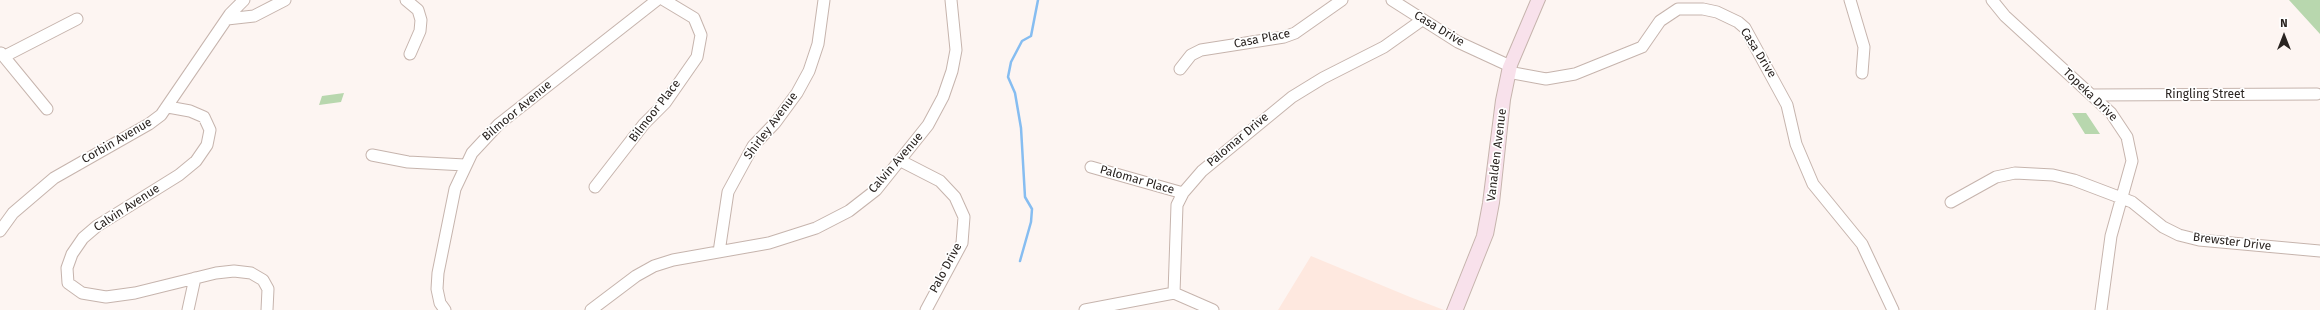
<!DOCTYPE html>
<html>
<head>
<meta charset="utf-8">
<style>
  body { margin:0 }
  #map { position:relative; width:2320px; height:310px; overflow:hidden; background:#fdf5f2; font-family:"Fira Sans",sans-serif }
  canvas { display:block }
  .north { position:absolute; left:2264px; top:16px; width:40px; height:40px; -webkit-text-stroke:3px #fff; paint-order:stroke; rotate:0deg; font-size:11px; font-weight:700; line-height:16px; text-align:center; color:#2a2421 }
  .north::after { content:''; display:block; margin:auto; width:14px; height:18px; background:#2a2421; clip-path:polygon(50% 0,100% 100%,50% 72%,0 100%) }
</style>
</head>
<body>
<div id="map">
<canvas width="2320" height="310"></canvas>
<div class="north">N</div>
</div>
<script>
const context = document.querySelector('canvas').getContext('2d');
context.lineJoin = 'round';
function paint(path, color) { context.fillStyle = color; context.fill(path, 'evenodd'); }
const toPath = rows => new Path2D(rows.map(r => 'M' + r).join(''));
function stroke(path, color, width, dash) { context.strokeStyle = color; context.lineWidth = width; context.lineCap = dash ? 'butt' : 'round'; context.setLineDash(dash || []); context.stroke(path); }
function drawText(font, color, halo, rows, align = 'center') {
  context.font = font + ' "Fira Sans",sans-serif'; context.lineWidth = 3.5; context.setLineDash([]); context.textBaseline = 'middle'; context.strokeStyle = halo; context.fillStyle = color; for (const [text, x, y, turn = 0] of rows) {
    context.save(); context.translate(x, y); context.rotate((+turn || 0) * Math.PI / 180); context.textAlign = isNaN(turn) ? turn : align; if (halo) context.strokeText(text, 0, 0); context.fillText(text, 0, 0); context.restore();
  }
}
paint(toPath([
  [1311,256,1410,297,1444,310,1278,310]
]), '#fee8df');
paint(toPath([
  [2289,0,2320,0,2320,34],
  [344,93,341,102,319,105,322,96],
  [2072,113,2086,113,2100,134,2085,134]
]), '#b8d7ae');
stroke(toPath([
  [1020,261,1031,222,1032,209,1025,197,1021,128,1015,93,1008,77,1011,62,1022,41,1031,36,1038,0]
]), '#86bdf1', 2.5);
const minor = toPath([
  [406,0,418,10,421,20,420,31,410,54],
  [1392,0,1458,42,1510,66],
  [1850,0,1864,47,1862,73],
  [1992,0,2005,16,2111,113,2127,137,2132,161,2111,236,2101,310],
  [227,19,254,16,285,0],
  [1,53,47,109],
  [5,56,77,19],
  [1180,69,1191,55,1201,50,1284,37,1295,33,1342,0],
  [1508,72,1546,79,1575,74,1642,47,1660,21,1678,9,1703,9,1717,12,1738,22,1745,28,1787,105,1796,144,1813,184,1862,244,1893,310],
  [2092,95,2317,94],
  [168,107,190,111,204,117,210,130,207,145,196,161,179,175,97,226,83,238,72,254,67,268,68,283,82,293,106,297,135,293,216,273,234,271,251,273,263,280,268,289,267,310],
  [372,155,408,162,465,165],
  [901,161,940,181,955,197,964,217,962,243,926,310],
  [1091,167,1183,193],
  [595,187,644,124,665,103,697,57,701,35,694,18,664,0],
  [1951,202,1996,177,2015,173,2053,175,2074,180,2132,202,2163,227,2179,235,2199,240,2320,251],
  [0,231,13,213,54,178,149,124,161,115,230,14,244,0],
  [719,252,728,192,753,146,775,123,797,93,809,71,818,44,824,0],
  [1174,293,1177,205,1183,193,1202,171,1292,97,1323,78,1384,47,1422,20],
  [1174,293,1213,310],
  [188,310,195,278],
  [445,310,440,303,437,289,438,273,455,189,472,153,499,124,657,0],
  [591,310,636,276,654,266,673,260,769,243,816,228,849,211,876,190,928,125,943,97,952,71,956,50,951,0],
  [1085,310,1174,293]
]);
const secondary = toPath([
  [1531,0,1545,0,1517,66,1510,100,1499,203,1493,235,1463,310,1447,310,1477,235,1483,203,1496,100,1503,66,1531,0]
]);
stroke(minor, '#c6b4ad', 13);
stroke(secondary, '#c6b4ad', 2);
stroke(minor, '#fff', 11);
paint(secondary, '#f8e1eb');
drawText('12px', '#2a2421', '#fff', [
  ["Casa Drive",1439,29,31],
  ["Casa Place",1262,39,-11],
  ["Casa Drive",1758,53,58],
  ["Topeka Drive",2090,95,44],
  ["Ringling Street",2205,95],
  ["Bilmoor Avenue",517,111,-40],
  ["Bilmoor Place",655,111,-52],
  ["Shirley Avenue",771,126,-53],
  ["Palomar Drive",1238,140,-40],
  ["Corbin Avenue",117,141,-30],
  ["Vanalden Avenue",1497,155,-83],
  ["Calvin Avenue",896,163,-49],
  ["Palomar Place",1137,180,16],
  ["Calvin Avenue",127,208,-33],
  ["Brewster Drive",2232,242,7],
  ["Palo Drive",946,268,-62]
]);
</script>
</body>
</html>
